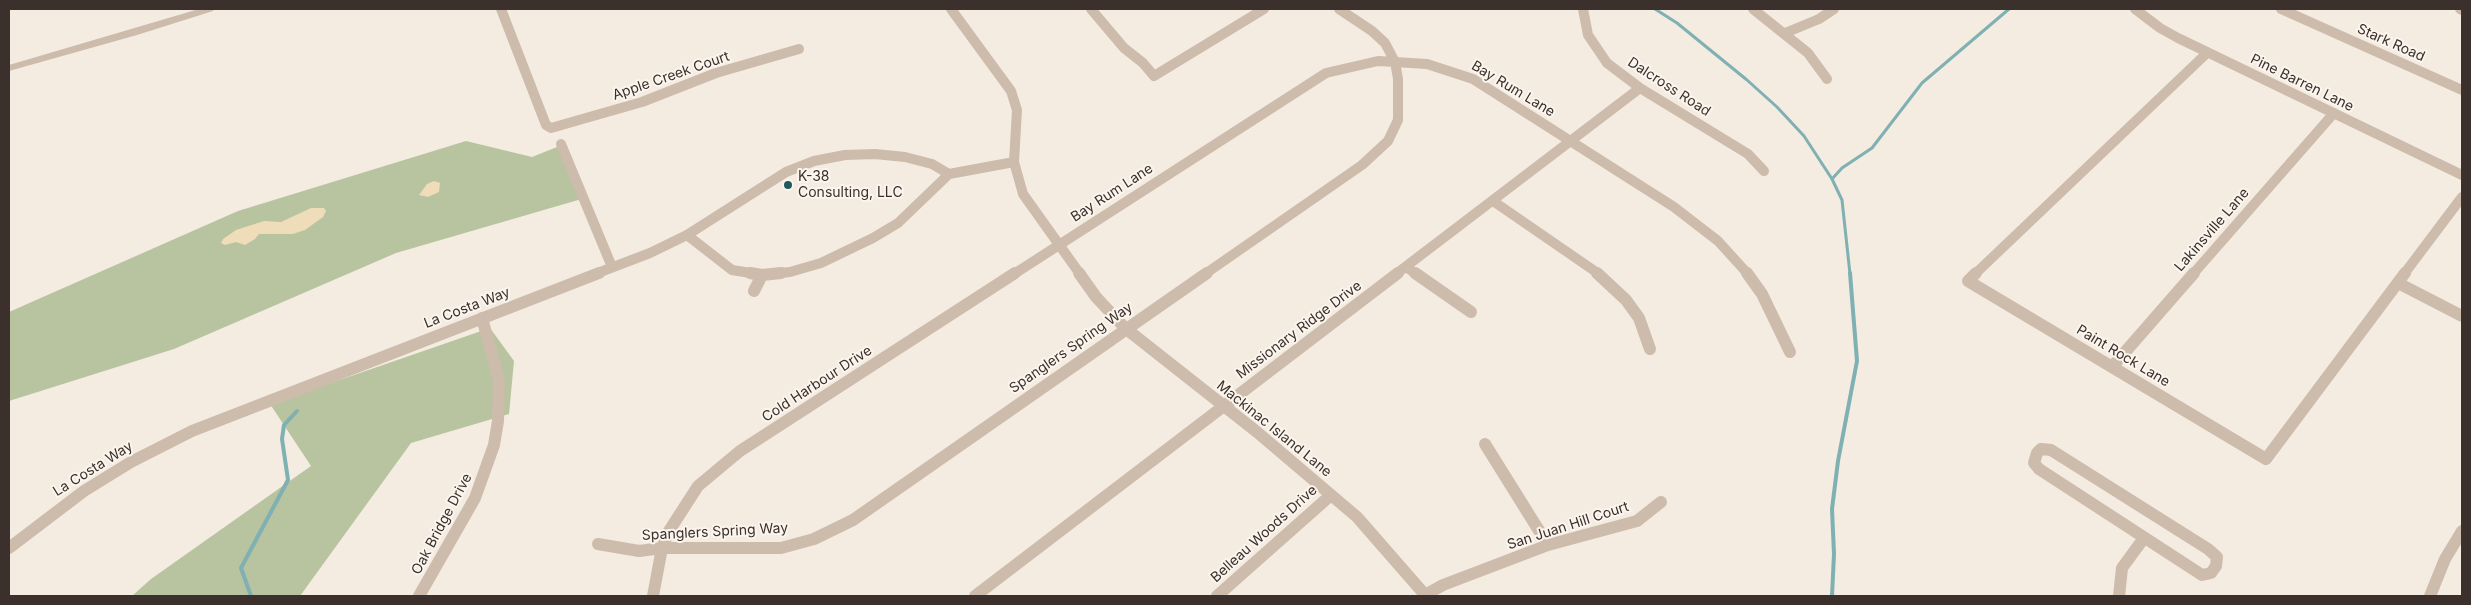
<!DOCTYPE html>
<html>
<head>
<meta charset="utf-8">
<style>
  body { margin:0 }
  #map { position:relative; width:2471px; height:605px; overflow:hidden; background:#f4ebe1; font-family:Inter,sans-serif }
  canvas { display:block }
  .frame { position:absolute; inset:0; border:10px solid #3b302b; pointer-events:none }
</style>
</head>
<body>
<div id="map">
<canvas width="2471" height="605"></canvas>
<div class="frame"></div>
</div>
<script>
const context = document.querySelector('canvas').getContext('2d');
context.lineJoin = 'round';
function paint(path, color) { context.fillStyle = color; context.fill(path, 'evenodd'); }
const toPath = rows => new Path2D(rows.map(r => 'M' + r).join(''));
function stroke(path, color, width, dash) { context.strokeStyle = color; context.lineWidth = width; context.lineCap = dash ? 'butt' : 'round'; context.setLineDash(dash || []); context.stroke(path); }
function drawText(font, color, halo, rows, align = 'center') {
  context.font = font + ' Inter,sans-serif'; context.lineWidth = 4; context.setLineDash([]); context.textBaseline = 'middle'; context.strokeStyle = halo; context.fillStyle = color; for (const [text, x, y, turn = 0] of rows) {
    context.save(); context.translate(x, y); context.rotate((+turn || 0) * Math.PI / 180); context.textAlign = isNaN(turn) ? turn : align; if (halo) context.strokeText(text, 0, 0); context.fillText(text, 0, 0); context.restore();
  }
}
paint(toPath([
  [466,141,532,157,557,147,585,198,396,253,174,349,9,401,9,312,238,211],
  [490,328,514,361,509,414,411,443,300,596,132,596,151,579,311,466,270,404]
]), '#b8c4a0');
paint(toPath([
  [434,181,440,183,439,192,428,197,419,195,427,184],
  [311,208,324,208,326,211,323,217,305,230,293,234,259,234,255,239,245,245,236,242,225,245,221,243,223,239,236,230,264,221,281,222]
]), '#efdcb8');
stroke(toPath([
  [1655,9,1677,23,1747,80,1777,107,1804,136,1832,179,1842,200,1850,274],
  [1832,179,1842,168,1872,148,1922,83,2009,9]
]), '#7fb0b2', 3);
stroke(toPath([
  [251,596,241,568,288,480,282,439,284,425,297,411],
  [1832,596,1834,554,1832,509,1838,461,1857,361,1850,273]
]), '#7fb0b2', 4);
stroke(toPath([
  [501,9,546,125,551,128,642,102,716,73,799,49],
  [951,9,1011,91,1017,110,1014,162,1023,194,1080,274],
  [1091,9,1124,48,1143,63,1154,76,1264,9],
  [1583,9,1588,35,1607,63,1640,88,1748,154,1764,171],
  [1753,9,1808,53,1827,79],
  [2135,9,2160,28,2178,38,2462,175],
  [2281,9,2462,90],
  [2460,9,2462,10],
  [1785,33,1819,19,1834,9],
  [561,144,612,267],
  [1493,201,1599,274],
  [687,235,732,270,757,274],
  [1406,267,1416,274],
  [595,274,650,253,687,235,786,172,814,161,845,155,875,154,905,157,932,164,949,174],
  [769,274,790,272,821,263,873,238,898,223,949,174,1014,162],
  [1014,274,1326,73,1378,61,1427,64,1473,79,1674,207,1718,241,1748,274],
  [1205,274,1362,165,1388,141,1398,120,1398,79,1395,62,1385,43,1372,31,1339,9],
  [1396,274,1640,88],
  [1975,274,2207,53],
  [2193,274,2334,113],
  [2404,274,2462,197]
]), '#cdbbac', 10);
stroke(toPath([
  [750,273,762,275,781,273],
  [1079,273,1096,297,1125,328,1257,432,1357,517,1426,596],
  [1415,273,1471,312],
  [1597,273,1626,300,1639,318,1650,349],
  [1747,273,1762,294,1790,352],
  [1976,273,1968,281,2266,459,2405,273],
  [2398,283,2462,316],
  [754,291,762,275],
  [2112,367,2194,273],
  [1485,444,1548,545],
  [2041,449,2051,450,2208,549,2217,557,2216,566,2211,573,2202,575,2039,469,2034,463,2037,453,2041,449],
  [598,544,639,551,662,548,781,548,814,539,853,520,1207,273],
  [9,548,84,491,131,462,192,431,599,273],
  [1425,595,1443,585,1548,545,1637,521,1661,502],
  [419,596,475,498,494,445,498,421,499,380,482,318],
  [653,596,662,548,669,531,698,486,740,451,1015,273],
  [975,596,1398,273],
  [1217,596,1331,495],
  [2119,596,2122,568,2144,538],
  [2430,596,2445,559,2462,531]
]), '#cdbbac', 12);
paint(toPath([
  [199,9,214,9,213,11,137,35,9,71,9,65,199,9]
]), '#cdbbac');
for (const [x, y, r, color] of [
  [788,185,5,"#1f5a5e"]
]) { const dot = new Path2D(); dot.arc(x, y, r, 0, 2 * Math.PI); context.fillStyle = color; context.fill(dot); stroke(dot, '#fbf5ee', 2); }
drawText('14px', '#3b302b', '#fbf5ee', [
  ["Stark Road",2391,43,24],
  ["Apple Creek Court",671,76,-19],
  ["Pine Barren Lane",2302,83,26],
  ["Dalcross Road",1669,87,33],
  ["Bay Rum Lane",1513,89,31],
  ["Bay Rum Lane",1112,193,-33],
  ["Lakinsville Lane",2212,230,-49],
  ["La Costa Way",467,308,-21],
  ["Missionary Ridge Drive",1299,330,-37],
  ["Spanglers Spring Way",1071,348,-35],
  ["Paint Rock Lane",2123,356,31],
  ["Cold Harbour Drive",817,384,-33],
  ["Mackinac Island Lane",1274,429,39],
  ["La Costa Way",93,469,-32],
  ["Oak Bridge Drive",442,524,-62],
  ["San Juan Hill Court",1568,526,-18],
  ["Spanglers Spring Way",715,532,-3],
  ["Belleau Woods Drive",1264,534,-42]
]);
drawText('14px', '#3b302b', '#fbf5ee', [
  ["K-38",798,177],
  ["Consulting, LLC",798,193]
], 'left');
</script>
</body>
</html>
